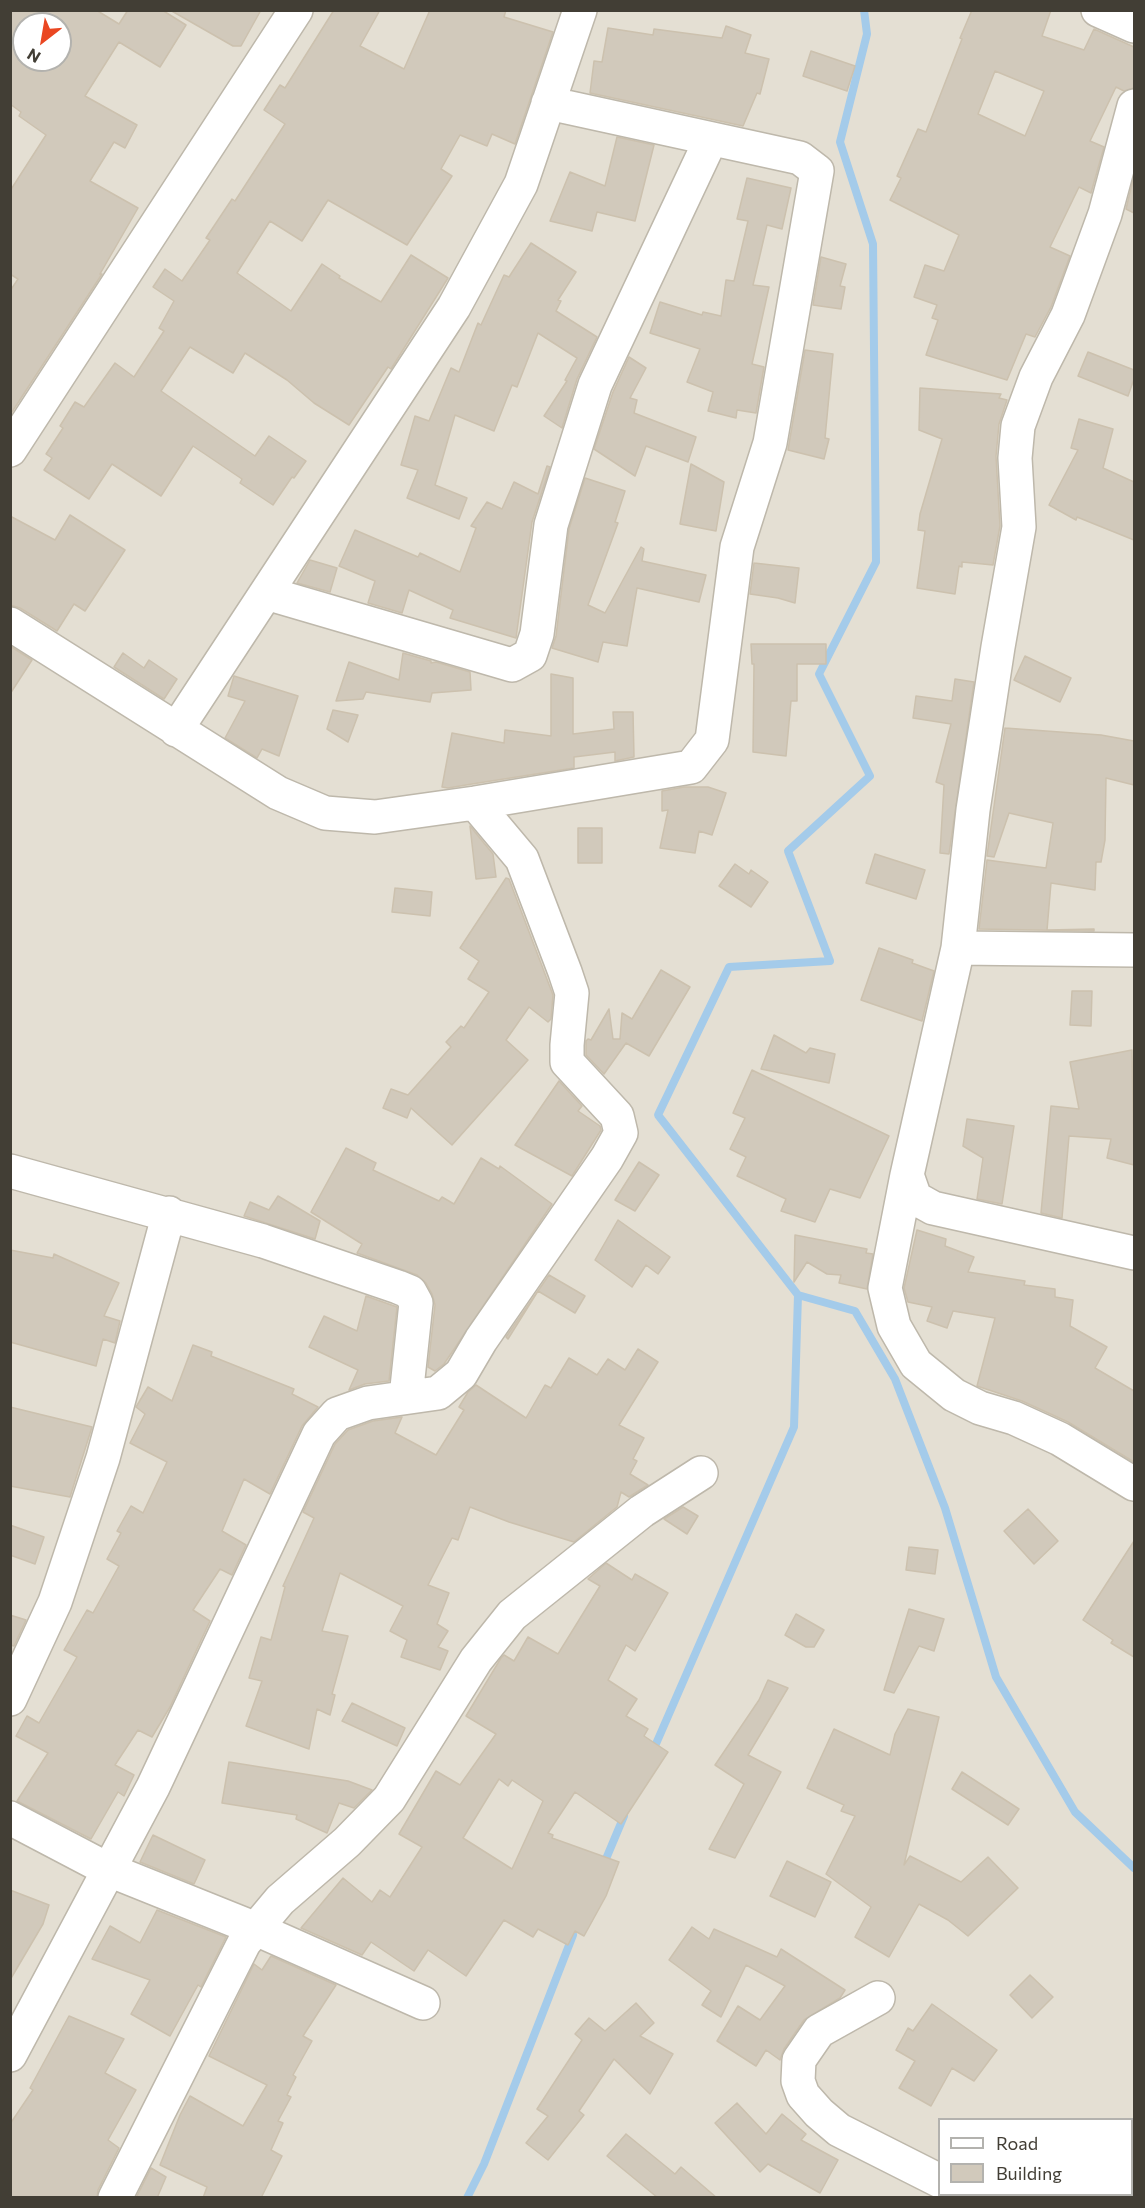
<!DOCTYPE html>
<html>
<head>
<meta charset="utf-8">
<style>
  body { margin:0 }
  #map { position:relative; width:1145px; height:2208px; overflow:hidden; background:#f1ede4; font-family:Commissioner,sans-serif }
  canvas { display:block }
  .frame { position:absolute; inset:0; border:12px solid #423e35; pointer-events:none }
  .legend { position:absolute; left:938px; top:2118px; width:195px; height:78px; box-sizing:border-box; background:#fff; border:2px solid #b3b2ae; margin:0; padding:8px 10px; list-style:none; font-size:18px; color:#423e35 }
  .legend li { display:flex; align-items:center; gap:12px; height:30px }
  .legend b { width:30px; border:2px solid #b3b2ae }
  .north { position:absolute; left:12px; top:12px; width:60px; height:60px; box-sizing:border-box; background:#fff; border:2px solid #b3b2ae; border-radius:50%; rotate:211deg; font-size:16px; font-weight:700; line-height:24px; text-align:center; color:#423e35 }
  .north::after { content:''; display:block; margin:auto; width:21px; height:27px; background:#ea4722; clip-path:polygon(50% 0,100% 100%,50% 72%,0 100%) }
</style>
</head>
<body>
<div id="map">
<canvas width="1145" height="2208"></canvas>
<div class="frame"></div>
<ul class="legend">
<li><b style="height:8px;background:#fff"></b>Road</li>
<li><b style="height:16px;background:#d1c9bb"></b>Building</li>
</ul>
<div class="north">N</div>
</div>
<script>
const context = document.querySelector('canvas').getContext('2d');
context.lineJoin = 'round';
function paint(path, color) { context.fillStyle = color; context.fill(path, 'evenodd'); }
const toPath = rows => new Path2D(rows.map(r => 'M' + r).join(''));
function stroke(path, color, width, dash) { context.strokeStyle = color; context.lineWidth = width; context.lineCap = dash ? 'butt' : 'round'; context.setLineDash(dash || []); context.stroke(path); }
paint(toPath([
  [11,11,1134,11,1134,2197,11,2197],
  [24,24,60,24,60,60,24,60],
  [940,2120,1132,2120,1132,2194,940,2194]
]), '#e4dfd3');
stroke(toPath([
  [798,1295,855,1311,895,1379,945,1508,996,1677,1075,1812,1134,1868],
  [652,1753,794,1427,798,1295,658,1115,729,967,830,961,788,851,870,776,819,674,876,562,873,244,840,142,867,34,864,10],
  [603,1866,624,1816],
  [467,2198,484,2164,573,1935]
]), '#a4cbea', 8);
const building = toPath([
  [10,10,96,10,119,24,128,10,162,10,186,25,160,67,119,42,85,96,137,125,125,148,114,142,90,181,138,208,100,274,102,274,10,415,10,291,18,279,10,274,10,191,46,135,19,116,21,112,10,104,10,10],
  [24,24,60,24,60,60,24,60,24,24],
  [170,10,261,10,241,46,233,46,170,10],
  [334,10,380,10,360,46,404,69,430,10,506,10,504,17,553,32,515,144,492,134,487,146,460,135,441,169,452,176,407,245,328,200,302,241,270,221,237,273,291,311,322,264,340,276,339,278,381,302,411,255,448,278,391,369,388,367,349,425,314,403,287,380,245,353,233,373,190,347,161,391,255,456,269,436,306,461,294,478,292,477,273,505,240,483,242,479,193,446,161,496,112,464,89,499,44,470,52,458,46,454,63,428,60,426,75,402,84,407,115,363,134,377,164,331,159,328,174,301,153,287,165,269,182,281,210,240,206,238,232,199,235,201,285,124,264,110,280,85,285,88,334,10],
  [972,10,1051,10,1042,36,1084,50,1094,29,1134,47,1134,88,1124,91,1116,87,1090,141,1104,147,1091,193,1079,187,1050,247,1070,256,1051,307,1035,337,1026,334,1007,380,926,355,938,320,932,318,937,305,914,297,925,265,944,271,959,235,890,200,901,178,897,176,918,129,926,132,962,39,960,38,972,10],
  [995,71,1044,91,1025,136,978,114,995,71],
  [726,26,751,35,745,53,769,59,760,94,757,93,743,126,590,93,594,61,602,62,608,28,653,35,654,29,722,38,726,26],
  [811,51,855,66,847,91,803,76,811,51],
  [617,137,654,145,635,221,597,212,592,231,550,221,570,172,605,186,617,137],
  [1134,176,1134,213,1126,209,1134,176],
  [747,178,791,188,782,229,767,225,753,285,769,287,752,364,764,367,756,413,737,410,736,418,708,411,713,392,687,382,700,349,650,333,660,302,702,315,703,312,721,316,726,280,734,281,748,221,737,219,747,178],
  [531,243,576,272,558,300,561,301,556,311,597,337,577,379,562,428,544,416,567,381,565,380,577,358,538,333,517,387,512,385,494,431,455,415,435,485,467,498,459,519,407,498,418,470,401,465,415,416,429,421,451,368,459,372,478,323,481,325,504,275,509,277,531,243],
  [821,257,846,264,840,286,845,287,841,309,813,305,821,257],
  [805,350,833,354,825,438,829,439,824,459,788,450,805,350],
  [1088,352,1134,370,1134,379,1128,396,1078,376,1088,352],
  [629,357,646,368,630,398,637,400,634,413,696,437,688,462,646,446,635,476,594,449,613,392,629,357],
  [920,388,1001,394,999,398,1007,400,999,424,996,456,1000,526,993,565,962,562,962,567,959,566,955,594,917,588,925,531,918,530,920,514,942,439,919,430,920,388],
  [1079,419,1113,429,1103,468,1134,482,1134,540,1077,517,1076,520,1049,505,1078,450,1071,448,1079,419],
  [691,464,724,482,716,531,680,524,691,464],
  [547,466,550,467,532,522,516,638,450,618,453,610,409,590,402,613,368,603,375,581,339,566,355,530,418,557,420,553,460,572,476,528,471,526,487,502,502,509,514,482,538,494,547,466],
  [585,478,625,491,615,522,618,523,588,605,605,613,641,547,644,549,642,561,706,575,699,602,637,588,627,646,603,642,598,662,552,648,556,636,569,529,585,478],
  [70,515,125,550,85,611,74,604,57,631,20,608,10,605,10,516,55,540,70,515],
  [310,560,337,568,330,592,297,583,310,560],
  [754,563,799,568,795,603,778,598,750,594,754,563],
  [751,644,826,644,826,664,797,664,797,701,791,701,786,756,753,752,754,664,752,664,751,644],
  [10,646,32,660,10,694,10,646],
  [123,653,144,668,149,660,177,679,164,699,114,667,123,653],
  [403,653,431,661,431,663,436,662,470,672,471,690,432,693,430,702,366,692,363,699,336,701,349,662,399,680,403,653],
  [1025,656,1071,678,1060,702,1014,680,1025,656],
  [551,674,573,678,573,734,614,729,613,712,633,712,634,757,615,761,615,752,574,757,574,768,472,784,448,788,442,787,452,733,504,743,505,730,551,736,551,674],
  [234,676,298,696,279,756,262,749,257,758,225,738,245,701,228,696,234,676],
  [955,679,974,682,949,854,940,853,944,785,936,782,951,724,913,718,916,696,952,701,955,679],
  [333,710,358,715,348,742,327,729,333,710],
  [1005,728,1101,735,1134,741,1134,785,1106,778,1105,840,1101,862,1096,862,1095,890,1051,883,1047,930,1094,929,1094,931,979,929,987,860,1046,868,1053,823,1009,813,994,857,987,856,1005,728],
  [684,787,708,787,726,793,712,835,699,831,695,853,660,848,668,810,662,811,662,791,684,787],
  [470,826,493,854,496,877,476,879,470,826],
  [578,828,602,828,602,863,578,863,578,828],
  [875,854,925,870,916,899,866,883,875,854],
  [735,864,749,874,751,870,768,882,751,907,719,886,735,864],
  [506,878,509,879,553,995,551,1019,548,1022,529,1007,506,1040,528,1060,452,1145,411,1108,407,1118,383,1108,391,1089,408,1095,451,1047,446,1042,461,1026,464,1028,489,992,468,979,479,961,460,948,506,878],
  [395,888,432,892,430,916,392,912,395,888],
  [879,948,913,960,912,963,934,971,922,1021,861,1000,879,948],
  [661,970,690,987,649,1056,626,1043,604,1074,586,1055,586,1041,588,1039,591,1040,609,1009,613,1039,620,1039,622,1013,632,1019,661,970],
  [1072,991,1092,991,1091,1026,1070,1025,1072,991],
  [774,1035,806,1053,810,1048,835,1054,829,1083,761,1069,774,1035],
  [1132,1050,1134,1165,1107,1158,1111,1139,1069,1136,1062,1218,1041,1213,1051,1106,1079,1109,1070,1062,1132,1050],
  [752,1070,889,1136,860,1198,830,1189,815,1222,781,1211,786,1199,737,1176,746,1157,730,1149,745,1118,733,1113,752,1070],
  [559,1081,582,1106,578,1111,600,1126,601,1130,572,1176,515,1145,559,1081],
  [967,1119,1014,1126,1002,1204,977,1199,983,1158,963,1146,967,1119],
  [346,1148,376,1163,373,1170,439,1201,442,1197,454,1204,481,1158,499,1169,500,1166,552,1204,444,1364,435,1371,428,1367,435,1305,432,1294,426,1283,417,1275,357,1253,362,1244,311,1212,346,1148],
  [639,1162,659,1175,635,1211,615,1200,639,1162],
  [278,1196,320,1221,315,1239,244,1216,250,1202,269,1210,278,1196],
  [618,1220,670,1257,658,1274,646,1265,632,1287,595,1260,618,1220],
  [917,1230,946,1239,945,1246,974,1257,968,1272,1025,1281,1024,1285,1055,1289,1055,1297,1073,1300,1070,1326,1107,1347,1095,1368,1134,1391,1134,1462,1068,1422,1022,1401,977,1386,995,1318,953,1311,947,1328,927,1321,932,1307,908,1302,904,1288,917,1230],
  [795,1235,867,1249,866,1253,873,1254,867,1289,839,1283,841,1275,827,1274,807,1262,794,1282,795,1235],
  [10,1250,53,1258,54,1254,119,1283,104,1316,120,1321,115,1343,103,1339,96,1366,10,1342,10,1250],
  [549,1275,585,1296,575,1313,538,1291,508,1339,506,1337,549,1275],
  [366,1296,397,1307,389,1381,365,1384,349,1390,358,1370,309,1347,324,1316,357,1331,366,1296],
  [193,1345,212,1352,211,1356,294,1389,292,1394,318,1407,302,1426,270,1494,244,1479,222,1531,246,1545,232,1575,220,1569,193,1610,210,1621,170,1707,152,1737,138,1730,115,1765,134,1775,124,1796,118,1792,91,1839,17,1801,48,1753,16,1736,27,1716,39,1723,77,1657,64,1650,87,1610,93,1613,119,1566,107,1559,121,1533,117,1531,131,1506,143,1513,167,1462,130,1443,145,1414,136,1407,148,1387,172,1401,193,1345],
  [638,1349,658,1362,619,1425,644,1438,633,1459,637,1461,630,1474,648,1485,629,1497,621,1492,617,1507,574,1542,509,1522,470,1507,458,1540,452,1538,428,1585,449,1593,437,1624,448,1631,438,1647,448,1651,440,1670,401,1657,407,1640,390,1631,403,1606,340,1573,322,1631,348,1636,332,1694,335,1695,330,1715,317,1709,309,1749,246,1726,262,1681,249,1678,261,1637,271,1640,285,1587,283,1586,314,1518,303,1512,335,1444,348,1430,373,1421,402,1417,395,1433,436,1455,464,1410,459,1407,468,1392,476,1385,526,1418,545,1385,551,1388,569,1358,597,1375,608,1359,625,1370,638,1349],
  [10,1407,92,1427,70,1497,10,1486,10,1407],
  [683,1507,698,1516,687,1534,664,1519,683,1507],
  [1028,1509,1058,1541,1034,1564,1004,1531,1028,1509],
  [10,1525,44,1537,35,1564,10,1555,10,1525],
  [1134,1541,1134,1657,1111,1643,1113,1640,1083,1620,1134,1541],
  [909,1547,938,1550,935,1574,906,1570,909,1547],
  [606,1563,632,1580,635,1574,668,1593,635,1651,626,1645,608,1680,637,1699,626,1716,648,1729,644,1736,668,1752,621,1824,575,1792,548,1833,553,1835,552,1838,619,1862,606,1896,584,1936,575,1931,568,1945,538,1929,533,1937,504,1920,466,1976,428,1950,414,1971,371,1942,362,1955,301,1928,343,1878,372,1902,380,1890,390,1897,422,1847,399,1834,436,1771,460,1785,496,1734,466,1716,501,1658,504,1655,514,1661,528,1637,558,1654,600,1586,588,1579,606,1563],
  [499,1779,508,1786,512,1780,543,1801,512,1869,463,1838,499,1779],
  [909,1609,944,1619,934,1651,919,1646,894,1693,884,1690,909,1609],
  [796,1614,824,1630,814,1647,806,1647,785,1635,796,1614],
  [10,1615,26,1620,14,1646,10,1645,10,1615],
  [768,1680,788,1688,748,1755,781,1772,735,1858,709,1849,744,1784,715,1765,759,1700,768,1680],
  [352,1703,405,1728,397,1746,342,1721,352,1703],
  [908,1709,939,1717,904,1865,910,1856,961,1882,988,1857,1018,1888,968,1936,948,1920,919,1904,889,1957,855,1937,871,1907,826,1874,855,1816,841,1811,844,1805,807,1788,834,1729,890,1755,895,1734,908,1709],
  [229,1762,348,1781,372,1790,354,1808,339,1803,327,1833,296,1819,297,1815,222,1803,229,1762],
  [962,1772,1019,1809,1008,1825,952,1789,962,1772],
  [153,1835,205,1860,194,1884,140,1862,153,1835],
  [787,1861,831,1882,815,1917,770,1896,787,1861],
  [10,1890,49,1905,43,1924,10,1980,10,1890],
  [157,1910,226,1937,201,1987,198,1985,170,2036,131,2014,150,1980,92,1959,110,1926,140,1943,157,1910],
  [692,1927,709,1939,714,1929,777,1957,781,1949,845,1990,840,1998,804,2020,784,2049,780,2060,766,2050,756,2066,717,2041,738,2006,760,2020,785,1986,746,1965,721,2017,702,2005,711,1991,669,1960,692,1927],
  [271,1956,336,1985,303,2036,312,2041,293,2075,296,2077,287,2095,291,2097,278,2121,283,2123,271,2150,282,2156,261,2198,203,2198,207,2187,160,2165,180,2115,190,2096,243,2126,267,2085,209,2056,254,1964,262,1970,271,1956],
  [1030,1975,1053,1997,1032,2018,1010,1995,1030,1975],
  [636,2003,654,2023,640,2036,673,2054,650,2094,614,2059,579,2111,584,2115,548,2160,526,2143,548,2116,537,2109,582,2040,575,2034,589,2018,605,2031,636,2003],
  [932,2004,997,2050,974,2081,952,2068,931,2106,899,2088,915,2061,896,2050,908,2028,913,2031,932,2004],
  [69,2016,124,2039,105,2073,136,2090,108,2140,119,2148,98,2190,97,2198,10,2198,10,2124,33,2090,30,2088,69,2016],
  [737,2103,766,2134,782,2114,806,2134,801,2140,838,2160,820,2193,768,2164,760,2172,715,2123,737,2103],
  [626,2134,675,2174,681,2167,717,2198,658,2198,607,2156,626,2134],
  [151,2168,166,2177,157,2198,136,2198,151,2168]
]);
paint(building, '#d1c9bb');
stroke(building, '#ccc1ae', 1.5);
const minor = toPath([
  [1098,10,1134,26],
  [1134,106,1105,214,1068,315,1036,377,1018,426,1015,458,1019,527,998,647,973,810,958,948,907,1175,915,1198,933,1208,1134,1253],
  [10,450,296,10],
  [266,593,512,665,530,655,537,634,551,525,595,385,711,139],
  [10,624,278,793,325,813,375,817,475,803,691,767,712,740,737,547,770,443,817,171,800,158,548,103],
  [176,730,454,307,521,184,580,10],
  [958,948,1134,950],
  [10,1171,263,1241,398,1287,410,1292,416,1303,406,1397],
  [907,1175,885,1288,894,1326,916,1364,954,1395,980,1408,1014,1418,1060,1439,1134,1484],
  [10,1699,55,1602,103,1458,169,1213],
  [10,1818,109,1870,256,1929,423,2003],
  [878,1998,819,2031,799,2060,798,2081,803,2095,819,2113,839,2130,940,2181],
  [10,2055,153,1787,319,1434,337,1414,368,1403,438,1393,461,1374,481,1340,607,1158,621,1133,617,1116,567,1062,567,1045,572,993,565,972,522,859,475,803],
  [966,2194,972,2198],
  [115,2198,244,1943,280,1900,347,1842,389,1799,476,1660,512,1615,642,1511,701,1473]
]);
stroke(minor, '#beb8ab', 36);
stroke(minor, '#fff', 33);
</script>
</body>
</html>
